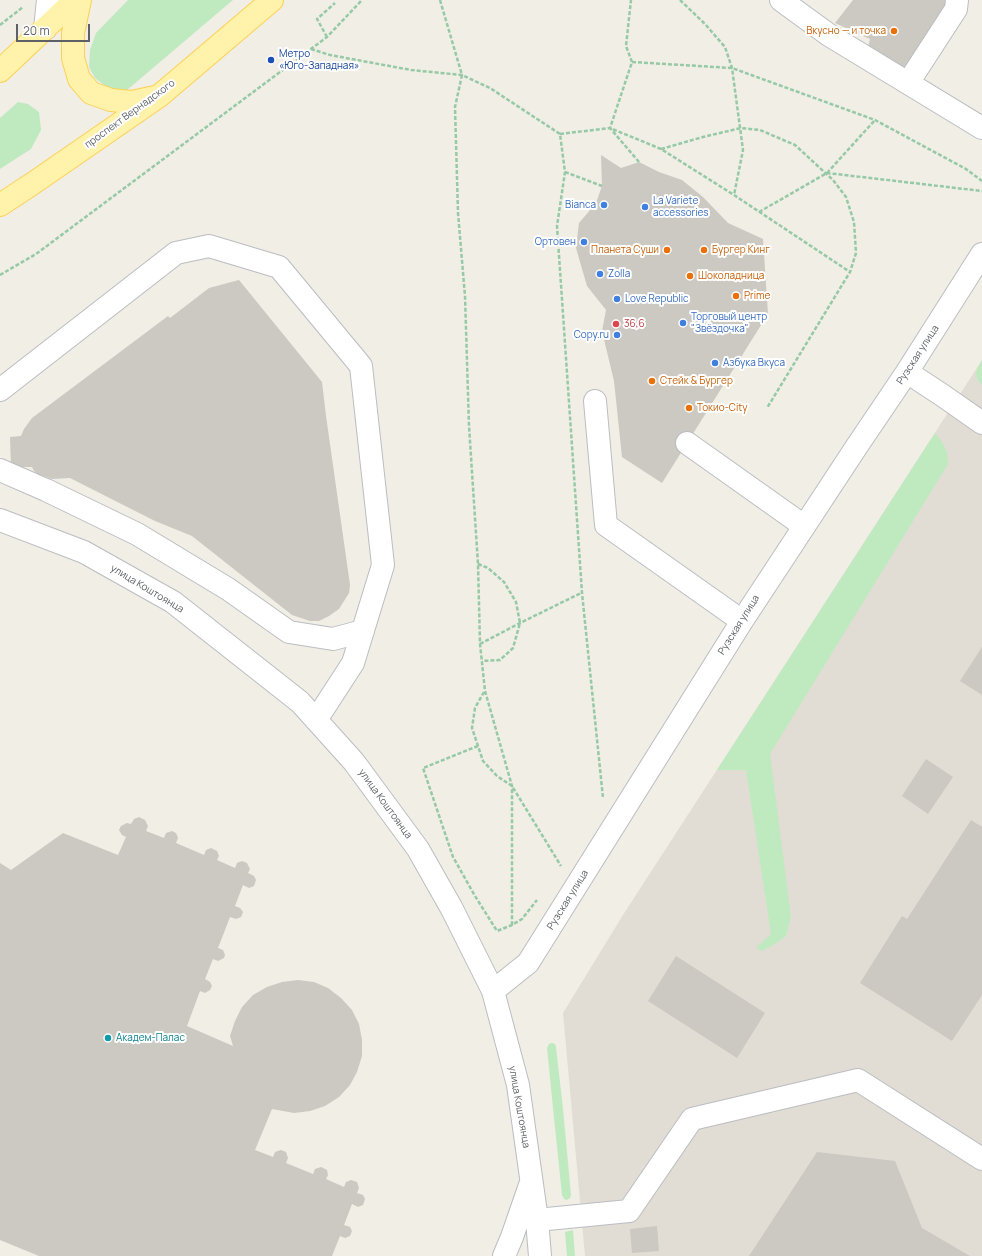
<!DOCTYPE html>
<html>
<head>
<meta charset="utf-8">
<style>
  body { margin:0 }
  #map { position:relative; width:982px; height:1256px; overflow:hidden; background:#f0eee5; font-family:Manrope,sans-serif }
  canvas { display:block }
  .scale { position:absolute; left:16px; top:24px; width:74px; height:18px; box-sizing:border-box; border:2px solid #5d6167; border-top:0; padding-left:5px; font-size:12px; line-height:14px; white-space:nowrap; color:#5d6167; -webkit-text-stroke:3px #fff; paint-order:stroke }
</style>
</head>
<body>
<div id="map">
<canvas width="982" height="1256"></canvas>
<div class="scale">20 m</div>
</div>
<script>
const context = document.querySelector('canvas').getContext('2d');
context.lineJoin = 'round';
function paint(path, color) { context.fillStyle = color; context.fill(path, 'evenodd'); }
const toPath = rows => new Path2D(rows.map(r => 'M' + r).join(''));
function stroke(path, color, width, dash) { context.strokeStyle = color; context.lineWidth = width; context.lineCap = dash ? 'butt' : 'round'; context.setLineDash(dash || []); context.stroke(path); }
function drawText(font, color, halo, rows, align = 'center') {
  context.font = font + ' Manrope,sans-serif'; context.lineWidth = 4; context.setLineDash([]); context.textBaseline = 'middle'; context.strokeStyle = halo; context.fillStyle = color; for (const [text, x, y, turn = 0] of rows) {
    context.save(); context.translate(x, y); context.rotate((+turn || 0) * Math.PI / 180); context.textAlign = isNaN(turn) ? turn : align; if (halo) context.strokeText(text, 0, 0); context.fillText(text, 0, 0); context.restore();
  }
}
paint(toPath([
  [982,360,982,1256,585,1256,563,1013,623,915]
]), '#e1ddd4');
paint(toPath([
  [128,0,233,0,127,90,109,89,95,78,89,67,90,50,96,33],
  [18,102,28,104,39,112,41,130,31,149,0,169,0,118],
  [982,360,982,385,978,381,976,373,977,369],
  [935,433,942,442,947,452,948,464,770,754,791,917,786,936,775,944,762,951,756,948,771,934,746,770,717,770],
  [552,1043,555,1044,556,1047,563,1109,571,1195,570,1198,567,1200,564,1199,562,1195,554,1118,547,1048,549,1044],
  [573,1230,575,1256,567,1256,565,1232]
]), '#bfeac0');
paint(toPath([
  [853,0,948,0,914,71,867,51,870,39,835,23],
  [601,155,621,168,639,162,659,172,682,180,703,197,728,223,763,239,768,314,662,483,622,457,614,381,602,331,606,310,587,286,576,248,579,223,596,203,602,186],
  [239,280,322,382,326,416,350,585,349,593,339,609,329,616,319,621,310,621,292,615,192,536,155,521,70,478,52,479,38,474,34,471,32,467,11,467,10,437,21,436,24,429,32,418,168,316,170,318,209,288],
  [982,647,982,695,960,681],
  [926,759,953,777,928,814,902,796],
  [139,817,145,820,148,826,146,831,164,838,166,833,172,831,176,833,178,838,176,843,204,855,206,850,211,848,217,851,219,856,217,860,235,868,237,863,242,861,247,863,250,869,248,873,254,876,256,880,254,886,249,888,243,885,235,906,240,908,243,912,241,917,236,919,230,917,218,948,223,950,225,955,224,958,218,961,213,959,205,979,210,982,212,986,210,990,205,993,200,991,187,1026,233,1046,230,1036,235,1021,242,1007,253,995,267,987,282,982,298,980,314,982,328,988,341,998,352,1010,359,1024,362,1040,362,1056,357,1072,350,1085,339,1097,325,1106,310,1111,294,1113,272,1109,255,1150,273,1157,275,1152,281,1150,286,1152,288,1158,286,1163,313,1174,315,1169,321,1167,327,1170,328,1175,326,1179,344,1187,346,1182,351,1180,357,1182,359,1188,357,1193,363,1195,365,1199,363,1205,358,1207,352,1204,344,1225,350,1227,352,1231,350,1236,345,1238,340,1236,332,1256,39,1256,0,1240,0,863,11,870,63,833,118,855,126,837,122,835,119,830,121,826,127,823,131,824,134,819],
  [971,820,982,827,982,995,952,1041,860,983,902,916,907,919],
  [676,956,765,1013,737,1058,648,1001],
  [817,1152,895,1161,922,1228,970,1256,749,1256],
  [657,1226,659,1251,632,1253,630,1229]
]), '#ccc8c2');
const minor = toPath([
  [781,0,829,35,982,128],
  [45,29,48,0],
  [908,83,956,9,957,0],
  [907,372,942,395,982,423],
  [0,390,176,253,209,246,279,267,361,366,383,565,353,663,316,720],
  [595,401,606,525,742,621],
  [687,443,804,526],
  [0,470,46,490,137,534,228,589,289,632,333,639,363,631],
  [0,520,84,552,173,602,300,702,354,762,418,849,452,909,493,991,518,1085,537,1220,540,1256],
  [493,991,528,963,742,621,857,446,907,372,982,254],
  [537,1220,629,1211,692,1119,858,1080,982,1159],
  [504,1256,512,1237,530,1185]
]);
const major = toPath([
  [80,0,73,33,73,58,79,79,91,93,111,100,132,102,155,97],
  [0,71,75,0],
  [0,205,32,184,158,97,272,0]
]);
stroke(minor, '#babdc2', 24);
stroke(major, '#fed051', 24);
stroke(toPath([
  [440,0,462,75,455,107,458,213,465,296,469,426,478,564,480,644,485,691,512,786,512,925],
  [680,0,705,24,725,47,732,68,743,150,734,195],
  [0,25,23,7],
  [327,37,317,19,335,3],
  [311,49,330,55,411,70,462,75,490,88,560,134,565,172,557,226,582,593,603,798],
  [632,62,732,68,875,120,966,169,982,181],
  [560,134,610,128,632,62,626,46,631,0],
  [661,149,703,137,741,128,760,130,795,145,833,180,846,197,854,222,856,253,850,272,767,408],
  [639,162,610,128,661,149,734,195,850,272],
  [565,172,602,186],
  [827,173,875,120],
  [759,212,827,173,982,191],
  [0,275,36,254,327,37,362,0],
  [478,564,488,568,504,582,516,602,520,623,513,648,500,660,482,661],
  [480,644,520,623,581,593],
  [484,692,475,708,472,728,483,761,497,776,512,786,561,866],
  [478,746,423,768,453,857,475,896,497,931,512,925,522,919,537,900]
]), '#96c9a6', 2.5, [4, 2]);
stroke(minor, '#fff', 22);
stroke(major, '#fff3ab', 22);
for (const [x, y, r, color] of [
  [894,31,4,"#e8710a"],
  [271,60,4,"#1a4fb4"],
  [604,205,4,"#3f7fe0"],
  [645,207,4,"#3f7fe0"],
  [584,242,4,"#3f7fe0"],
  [667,250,4,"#e8710a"],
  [704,250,4,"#e8710a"],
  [600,274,4,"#3f7fe0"],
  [690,276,4,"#e8710a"],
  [736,296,4,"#e8710a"],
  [617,299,4,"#3f7fe0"],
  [683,323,4,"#3f7fe0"],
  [616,324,4,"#e0444e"],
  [617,335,4,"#3f7fe0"],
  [715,363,4,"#3f7fe0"],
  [652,381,4,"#e8710a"],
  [689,408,4,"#e8710a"],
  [108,1038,4,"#0f9aa8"]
]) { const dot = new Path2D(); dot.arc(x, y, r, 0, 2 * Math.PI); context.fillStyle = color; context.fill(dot); stroke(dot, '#fff', 1.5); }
drawText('10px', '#c56008', '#fff', [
  ["Вкусно — и точка",886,31,"right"],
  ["Планета Суши",659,250,"right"],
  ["Бургер Кинг",712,250],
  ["Шоколадница",698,276],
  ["Prime",744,296],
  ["Стейк & Бургер",660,381],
  ["Токио-City",697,408]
], 'left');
drawText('10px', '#164399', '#fff', [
  ["Метро",279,54],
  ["«Юго-Западная»",279,66]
], 'left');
drawText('10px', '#5d6167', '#fff', [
  ["проспект Вернадского",130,114,-36],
  ["Рузская улица",918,355,-57],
  ["улица Коштоянца",147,589,31],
  ["Рузская улица",739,625,-58],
  ["улица Коштоянца",385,804,54],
  ["Рузская улица",568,900,-58],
  ["улица Коштоянца",519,1107,80]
]);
drawText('10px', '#366cbe', '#fff', [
  ["La Variete",653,201],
  ["accessories",653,213],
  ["Bianca",596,205,"right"],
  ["Ортовен",576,242,"right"],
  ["Zolla",608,274],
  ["Love Republic",625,299],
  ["Торговый центр",691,317],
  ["\"Звёздочка\"",691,329],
  ["Copy.ru",609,335,"right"],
  ["Азбука Вкуса",723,363]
], 'left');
drawText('10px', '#be3a42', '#fff', [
  ["36,6",624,324]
], 'left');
drawText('10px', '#0d838f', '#fff', [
  ["Академ-Палас",116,1038]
], 'left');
</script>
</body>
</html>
